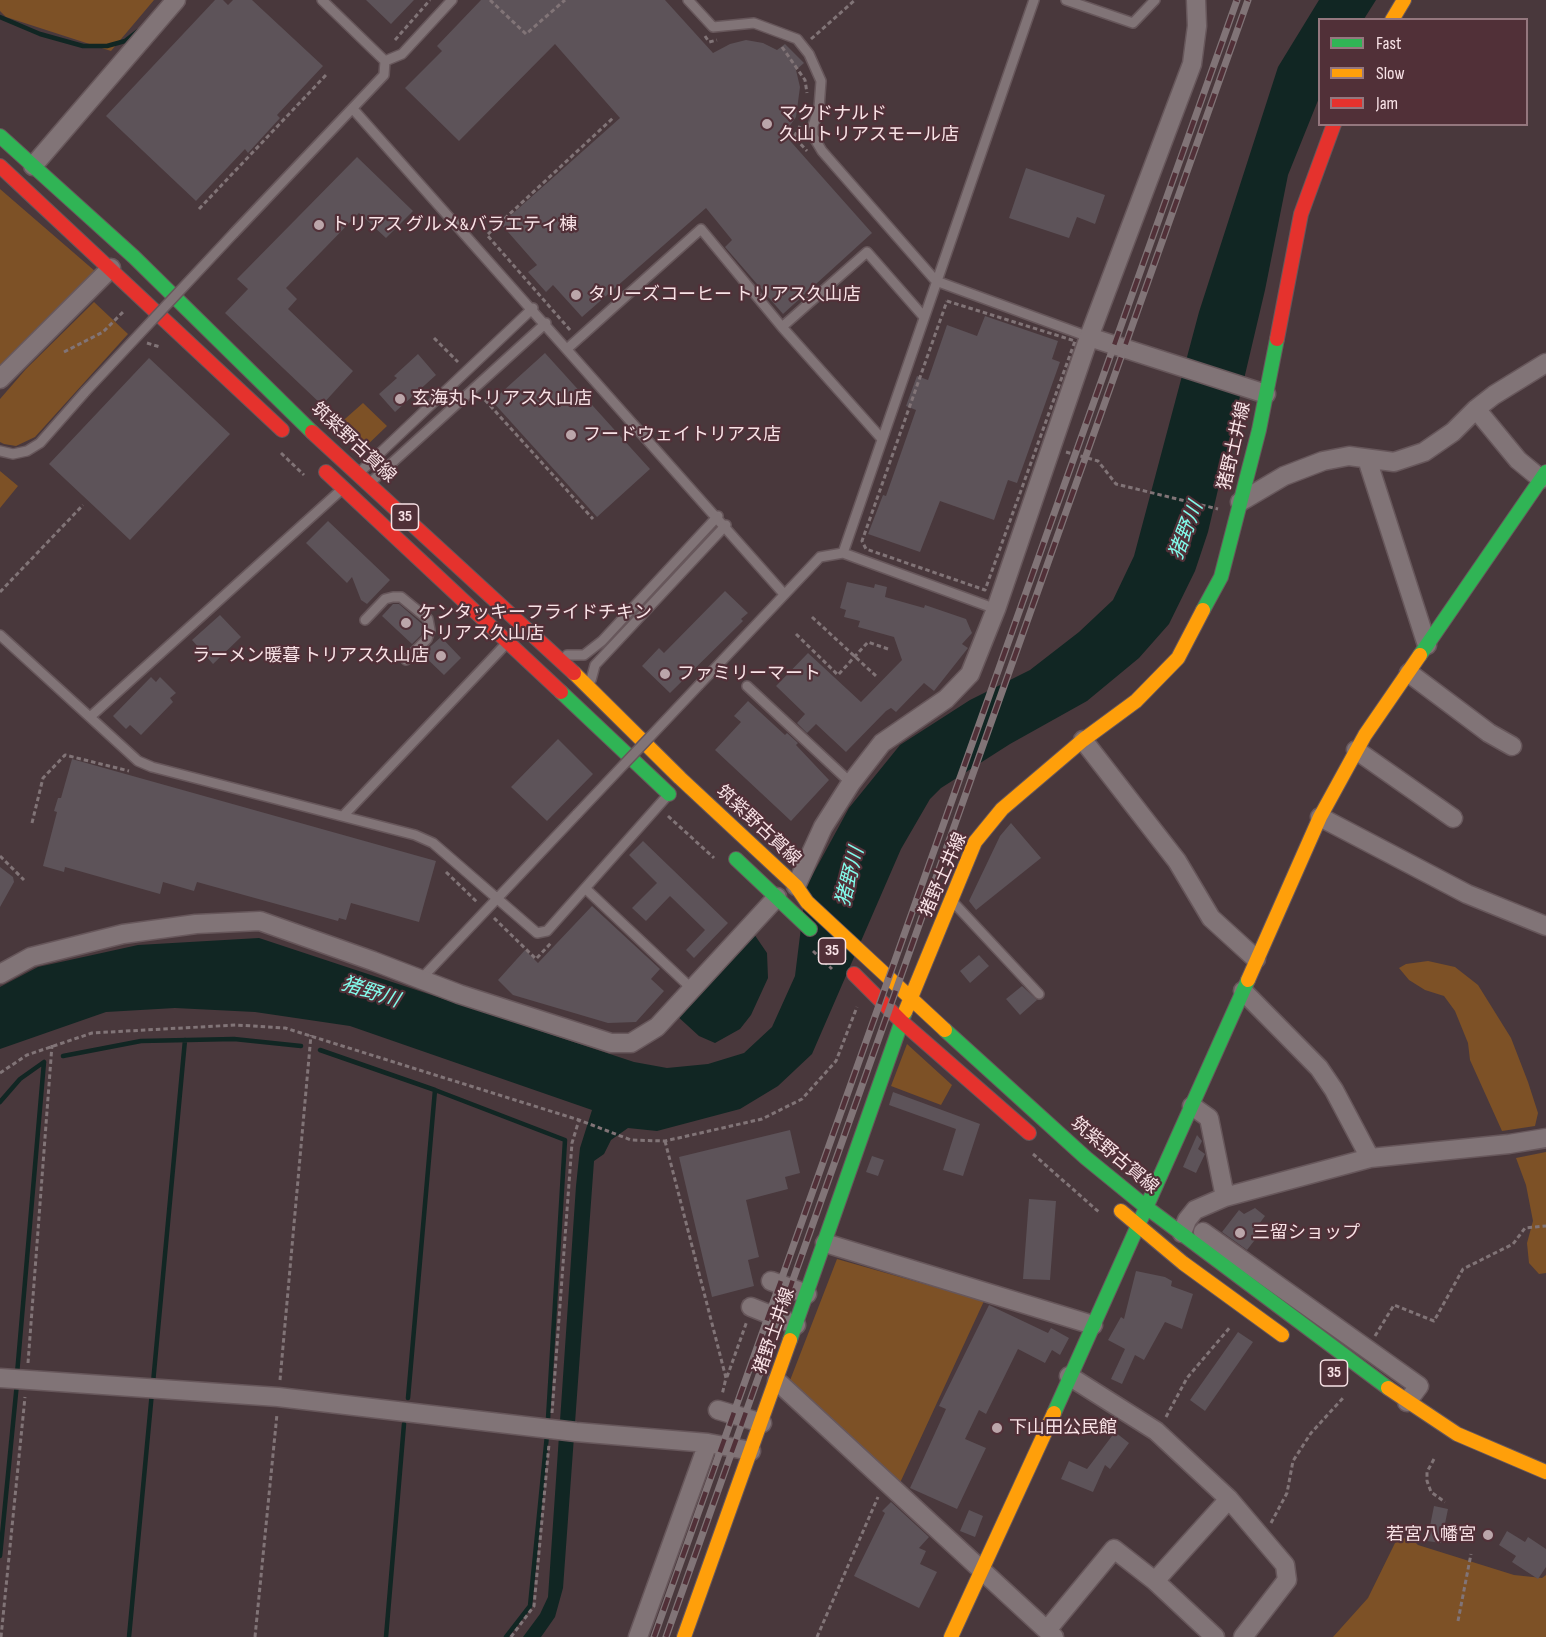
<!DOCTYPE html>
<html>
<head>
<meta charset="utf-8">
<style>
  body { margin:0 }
  #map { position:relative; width:1546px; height:1637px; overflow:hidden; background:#49383c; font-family:"Sofia Sans Condensed",sans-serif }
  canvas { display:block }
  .legend { position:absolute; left:1318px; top:18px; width:210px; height:108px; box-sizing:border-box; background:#513038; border:2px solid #94777e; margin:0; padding:8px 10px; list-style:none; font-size:18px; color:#f8e2e6 }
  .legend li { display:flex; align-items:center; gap:12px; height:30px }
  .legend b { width:30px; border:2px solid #94777e }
</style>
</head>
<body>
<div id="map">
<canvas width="1546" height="1637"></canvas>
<ul class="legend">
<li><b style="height:8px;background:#30b455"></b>Fast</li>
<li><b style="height:8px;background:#ff9f0a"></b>Slow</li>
<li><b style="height:8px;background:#e5322d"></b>Jam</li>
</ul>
</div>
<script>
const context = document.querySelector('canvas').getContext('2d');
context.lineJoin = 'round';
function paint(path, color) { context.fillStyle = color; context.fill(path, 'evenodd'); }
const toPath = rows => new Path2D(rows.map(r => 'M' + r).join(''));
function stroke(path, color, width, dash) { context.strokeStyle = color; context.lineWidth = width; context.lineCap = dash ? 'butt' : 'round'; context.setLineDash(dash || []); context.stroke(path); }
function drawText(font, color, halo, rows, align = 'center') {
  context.font = font + ' "Sofia Sans Condensed","Noto Sans JP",sans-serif'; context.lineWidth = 4.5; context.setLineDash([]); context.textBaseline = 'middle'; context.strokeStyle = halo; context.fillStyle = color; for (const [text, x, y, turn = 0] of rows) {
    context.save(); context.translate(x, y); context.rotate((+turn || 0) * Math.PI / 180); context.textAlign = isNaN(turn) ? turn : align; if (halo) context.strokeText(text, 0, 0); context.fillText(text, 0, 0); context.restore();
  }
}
paint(toPath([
  [0,0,154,0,111,51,6,17,0,11],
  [0,189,96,272,0,371],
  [94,302,128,334,35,437,16,446,4,444,0,442,0,399,26,369],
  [363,403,387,426,363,449,337,426],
  [0,471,18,486,0,508],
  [1428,961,1455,967,1478,985,1511,1038,1528,1082,1538,1113,1535,1126,1502,1131,1470,1060,1468,1043,1455,1011,1444,996,1425,990,1409,980,1399,968,1406,964],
  [907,1044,952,1085,941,1105,891,1086],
  [1546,1152,1546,1273,1539,1274,1529,1263,1527,1243,1533,1221,1526,1185,1516,1158],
  [837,1259,984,1301,899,1485,789,1383],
  [1409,1536,1418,1545,1514,1575,1542,1578,1546,1575,1546,1637,1333,1637,1368,1598,1395,1543]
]), '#7d5126');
paint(toPath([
  [1319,0,1376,0,1364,19,1320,20,1319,98,1288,175,1265,290,1208,532,1195,571,1169,624,1139,658,1087,701,1010,744,941,788,930,799,901,849,812,1054,778,1086,740,1109,657,1131,628,1128,611,1140,604,1154,594,1161,563,1588,555,1617,541,1637,523,1637,540,1614,548,1597,576,1186,580,1148,592,1110,350,1026,255,1012,175,1008,106,1012,0,1049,0,987,38,967,138,945,259,938,634,1062,667,1068,708,1064,744,1053,772,1027,795,976,806,887,849,808,900,745,970,700,1030,670,1079,632,1113,600,1134,556,1199,312,1278,67],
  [754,934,767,953,768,978,751,1015,740,1029,715,1043,699,1036,676,1015]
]), '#112623');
stroke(toPath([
  [0,17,40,34,83,46,107,46,125,41,138,31],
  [320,1050,435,1090],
  [63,1056,141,1041,234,1039,301,1046],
  [0,1102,20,1079,44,1062],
  [17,1374,44,1062],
  [153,1383,185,1040],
  [408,1398,435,1090,565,1140,548,1419],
  [0,1556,17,1383],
  [129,1637,152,1392],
  [386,1637,404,1424],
  [506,1637,530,1606,547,1435]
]), '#112623', 4.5);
paint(toPath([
  [215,0,223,0,228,5,233,0,252,0,323,66,277,115,280,118,248,153,245,149,196,201,106,116],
  [366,0,414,0,391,24],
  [481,0,665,0,713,53,730,44,746,40,763,43,777,50,785,44,804,63,796,70,800,87,796,117,784,134,872,233,783,314,725,247,732,240,706,208,582,317,553,285,546,292,528,272,537,265,501,224,620,118,555,44,459,141,405,88,442,51,437,46],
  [357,157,413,211,386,238,359,213,286,288,297,299,288,309,353,371,322,405,225,313,248,289,237,279],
  [1026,168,1105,195,1095,224,1077,217,1069,238,1009,218],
  [985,316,1058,341,1052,359,1060,362,1017,483,1008,480,994,520,940,501,920,552,868,534,883,495,886,496,916,410,906,406,917,376,928,380,947,325,977,336],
  [545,353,650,469,597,517,492,401],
  [418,354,436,375,395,412,379,394,397,378,394,376],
  [149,358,230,434,130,540,49,464],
  [328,521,390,580,367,604,361,600,352,577,347,583,306,543],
  [847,582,874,588,875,584,887,587,885,597,924,608,925,605,966,619,972,633,962,644,968,648,934,691,924,683,896,712,891,708,886,711,846,752,816,724,807,733,797,723,805,714,776,686,808,653,861,702,902,660,894,637,858,627,860,621,844,617,846,610,840,608],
  [725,591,748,613,741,619,743,621,670,693,642,666,659,648,664,653],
  [393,604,399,604,422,624,421,635,412,644,382,616],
  [220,615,241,637,213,664,192,640],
  [441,637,461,658,444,675,422,654],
  [151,677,156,682,160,677,176,693,170,698,173,702,141,735,130,725,126,729,113,716],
  [748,701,785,735,787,733,798,743,796,745,829,780,791,821,715,750,741,722,734,716],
  [558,739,593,774,547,821,511,787],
  [72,759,436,861,419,922,351,903,346,920,339,918,338,921,197,882,194,891,163,882,160,894,65,867,64,872,43,866,57,812,54,811,58,798,61,798],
  [1011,823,1041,858,976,910,969,901,1000,836],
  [643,841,728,923,694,958,686,950,705,930,670,896,646,921,632,908,657,883,629,855],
  [0,867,13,877,14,882,0,907],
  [592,906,660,969,651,979,664,991,636,1022,608,1023,513,995,498,980,525,950,538,963],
  [979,955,989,966,970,983,960,971],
  [1022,986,1037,1000,1020,1015,1006,999],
  [893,1092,980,1124,963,1176,943,1170,956,1129,889,1105],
  [790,1130,800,1173,785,1177,788,1189,746,1200,759,1257,748,1260,754,1286,712,1297,679,1157],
  [1197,1135,1202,1141,1198,1149,1205,1154,1196,1173,1183,1167],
  [872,1156,884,1160,878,1176,866,1172],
  [1029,1199,1056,1201,1050,1280,1023,1279],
  [1255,1208,1265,1216,1256,1228,1261,1232,1247,1250,1222,1232,1239,1210,1244,1214],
  [1136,1271,1165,1277,1172,1281,1171,1286,1193,1294,1182,1329,1165,1322,1144,1360,1135,1355,1122,1384,1111,1379,1125,1349,1108,1340,1121,1317,1124,1319],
  [989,1305,1048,1333,1051,1328,1069,1338,1060,1355,1052,1350,1045,1363,1018,1349,986,1414,979,1410,965,1439,986,1448,957,1509,910,1488,946,1409,939,1406],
  [1238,1332,1253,1342,1205,1411,1190,1400],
  [1115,1432,1129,1443,1110,1469,1105,1465,1093,1492,1061,1479,1069,1461,1087,1469],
  [891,1502,929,1537,919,1548,926,1551,920,1564,937,1572,919,1608,854,1576,885,1513,882,1511],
  [1434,1506,1448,1509,1441,1543,1427,1541],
  [969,1510,983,1516,975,1537,960,1531],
  [1507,1531,1525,1542,1528,1537,1546,1549,1546,1567,1538,1579,1512,1562,1516,1556,1499,1545]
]), '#5d5359');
const lane = toPath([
  [688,0,713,27,754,23,797,39,809,54,821,81,819,108,813,126,813,136,822,151,936,281,1089,337],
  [1066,0,1133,23,1155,0],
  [385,61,402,54,452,0],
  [353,109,784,594],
  [234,233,384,75,385,61,322,0],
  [782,327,867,252,924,317],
  [568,348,701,229,782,327,882,439],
  [0,451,13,454,27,451,40,443,85,392],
  [360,472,533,308],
  [372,481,546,323],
  [843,553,1034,0],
  [365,620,385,599,393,597,401,597,428,619,430,630,427,639,406,660],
  [0,635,138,761,152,767,415,835,433,843,537,933,547,931,667,796],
  [567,655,584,655,602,641,718,516],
  [591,680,595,665,726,525],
  [699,685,820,557,843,553,996,609],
  [747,686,851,783],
  [90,717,340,491],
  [343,816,505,645],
  [586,889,691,988],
  [953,902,1039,994],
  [421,979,577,814]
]);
const street = toPath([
  [33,166,176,0],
  [1089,337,1266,394],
  [0,379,111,268],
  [1476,409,1518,460,1541,479],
  [1367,459,1427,645],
  [1240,502,1284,476,1323,461,1349,456,1394,462,1424,452,1453,432,1476,409,1494,395,1546,363],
  [1409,673,1489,733,1512,746],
  [1083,740,1177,861,1211,918,1256,959],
  [1356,750,1453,818],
  [1320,817,1467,894,1546,926],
  [796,886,823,827,851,783,882,743,946,699,970,674,996,609,1089,337,1192,64,1197,26,1196,0],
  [0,974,31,957,123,934,196,924,260,921,373,961,459,994,611,1043,631,1043,657,1027,777,897],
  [1243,991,1319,1068,1334,1090,1370,1158],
  [1192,1106,1209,1118,1225,1197],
  [1203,1232,1419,1386,1407,1402],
  [1182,1233,1187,1220,1195,1210,1225,1197,1370,1158,1509,1144,1546,1138],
  [825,1243,1093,1325],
  [771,1281,807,1294],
  [751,1307,796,1325],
  [1069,1376,1156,1431,1229,1499,1285,1565,1287,1580,1243,1637],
  [0,1378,278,1397,576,1432,708,1443,751,1451],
  [777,1381,1054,1637],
  [718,1410,762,1423],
  [1155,1581,1229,1499],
  [1047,1630,1114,1549,1155,1581,1215,1637],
  [638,1637,708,1443]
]);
const fast = toPath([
  [0,136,134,257,312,432],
  [1203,610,1221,577,1259,430,1277,339],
  [1420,655,1546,472],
  [561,692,669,794],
  [736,859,810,929],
  [945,1030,1086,1158,1146,1207,1388,1388],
  [790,1340,905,1012],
  [1054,1413,1248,980]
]);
const slow = toPath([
  [1392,20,1404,0],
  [574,673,680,778,796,886,807,902,945,1030],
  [1248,980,1320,817,1365,735,1420,655],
  [905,1012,975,842,1002,809,1083,740,1136,701,1178,658,1203,610],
  [1121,1211,1183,1263,1282,1335],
  [1388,1388,1457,1434,1546,1472],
  [684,1637,790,1340],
  [951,1637,1054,1413]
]);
const jam = toPath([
  [0,166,282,430],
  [1277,339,1301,214,1334,124],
  [312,432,574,673],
  [326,472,561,692],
  [854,974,901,1021,1029,1133]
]);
stroke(lane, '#67575b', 12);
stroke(street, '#67575b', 21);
stroke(fast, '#67575b', 16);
stroke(slow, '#67575b', 16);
stroke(jam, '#67575b', 16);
stroke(toPath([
  [490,0,526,34,565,0],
  [705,36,709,42,717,40],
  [811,39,855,0],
  [395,40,430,0],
  [782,47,805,80,807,93],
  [800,126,794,137,807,151],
  [199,209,326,75],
  [947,301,1075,341,985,590,866,549,862,541,947,301],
  [570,330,487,235,613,118],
  [434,338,458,362],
  [147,343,160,347],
  [64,352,103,332,124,311],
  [485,400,593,519],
  [1066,452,1098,461,1116,484,1218,509],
  [281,453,304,475],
  [0,592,83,505],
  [812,617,876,676],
  [796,634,838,675,868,642,888,649],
  [668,816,714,858],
  [32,823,43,778,65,755,129,771],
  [0,856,24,880],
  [446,872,478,903],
  [494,918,536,959,551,943],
  [813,951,832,969],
  [0,1073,27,1055,92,1033,236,1025,285,1028,579,1120,631,1140,665,1141,762,1119,802,1099,836,1061,857,1007],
  [665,1141,726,1378,722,1395],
  [1033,1154,1100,1213],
  [1375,1336,1394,1305,1434,1321,1463,1269,1513,1244,1525,1228,1546,1226],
  [28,1363,52,1045],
  [727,1377,747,1321],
  [280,1380,311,1035],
  [552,1413,572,1143,579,1120],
  [1166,1417,1187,1378,1231,1326],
  [1434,1459,1427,1472,1427,1481,1431,1492,1445,1502],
  [1271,1523,1287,1493,1293,1461,1311,1433,1343,1398],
  [1458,1621,1471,1554],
  [1,1637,25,1397],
  [255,1637,277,1414],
  [511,1637,534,1606,549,1444],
  [817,1637,878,1497]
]), '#817477', 3, [4.5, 3]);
stroke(lane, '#817477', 9);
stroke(street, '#817477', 18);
stroke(fast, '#30b455', 14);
stroke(slow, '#ff9f0a', 14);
stroke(jam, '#e5322d', 14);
const rail = toPath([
  [654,1637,1237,0],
  [666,1637,1248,0]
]);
stroke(rail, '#817477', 7);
stroke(rail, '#513038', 4.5, [14]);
const laneBridge = toPath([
  [85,392,234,233],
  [577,814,699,685]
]);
stroke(laneBridge, '#67575b', 12, []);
stroke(laneBridge, '#817477', 9);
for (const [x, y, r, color] of [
  [767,124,6,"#bba6aa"],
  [319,225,6,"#bba6aa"],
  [576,295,6,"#bba6aa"],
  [400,399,6,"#bba6aa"],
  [571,435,6,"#bba6aa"],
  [406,623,6,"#bba6aa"],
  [441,656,6,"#bba6aa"],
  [665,674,6,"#bba6aa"],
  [1240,1233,6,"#bba6aa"],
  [997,1428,6,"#bba6aa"],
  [1488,1535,6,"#bba6aa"]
]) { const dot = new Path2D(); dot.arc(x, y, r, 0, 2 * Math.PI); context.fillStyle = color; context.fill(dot); stroke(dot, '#513038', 2); }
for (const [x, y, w] of [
  [405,517,27],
  [832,951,27],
  [1334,1373,27]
]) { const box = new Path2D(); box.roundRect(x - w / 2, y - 13, w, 26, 4.5); context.fillStyle = '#513038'; context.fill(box); stroke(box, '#f8e2e6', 1.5); }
drawText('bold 16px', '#f8e2e6', null, [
  ["35",405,517],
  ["35",832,951],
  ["35",1334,1373]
]);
drawText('18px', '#f8e2e6', '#513038', [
  ["マクドナルド",779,114],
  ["久山トリアスモール店",779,135],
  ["トリアス グルメ&バラエティ棟",331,225],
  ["タリーズコーヒー トリアス久山店",588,295],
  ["玄海丸トリアス久山店",412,399],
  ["フードウェイトリアス店",583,435],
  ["ケンタッキーフライドチキン",418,613],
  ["トリアス久山店",418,634],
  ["ラーメン暖暮 トリアス久山店",429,656,"right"],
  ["ファミリーマート",677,674],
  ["三留ショップ",1252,1233],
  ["下山田公民館",1009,1428],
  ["若宮八幡宮",1476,1535,"right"]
], 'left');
drawText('18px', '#f8e2e6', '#513038', [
  ["筑紫野古賀線",353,443,43],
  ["猪野土井線",1235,446,-77],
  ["筑紫野古賀線",758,826,43],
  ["猪野土井線",944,875,-66],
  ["筑紫野古賀線",1114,1156,40],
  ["猪野土井線",775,1331,-71]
]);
drawText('italic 20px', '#82fbeb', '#513038', [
  ["猪野川",1187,531,-69],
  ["猪野川",851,877,-76],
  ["猪野川",370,993,18]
]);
</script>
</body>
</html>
